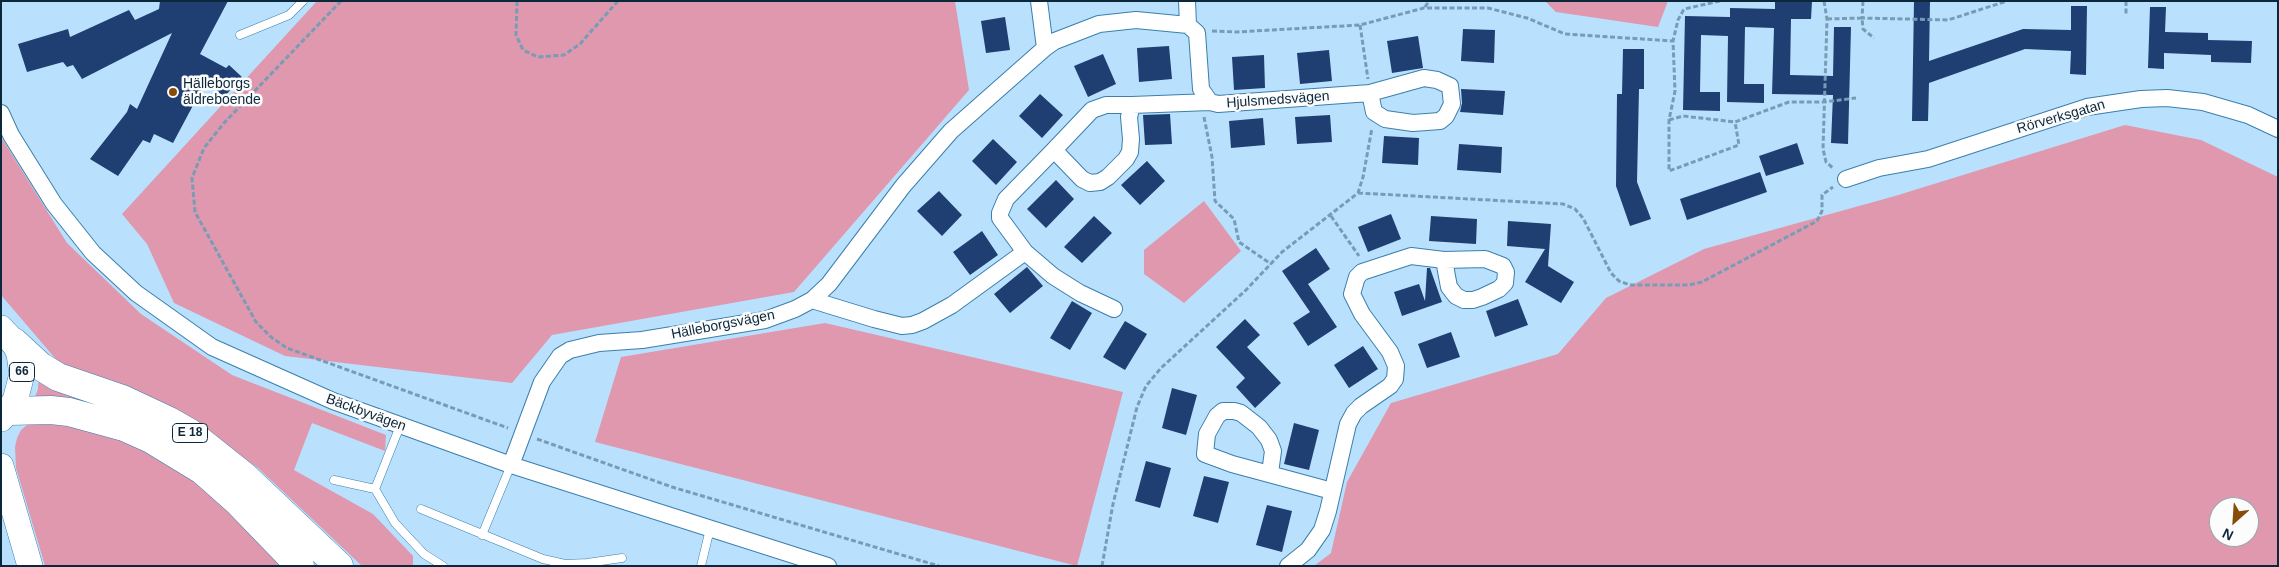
<!DOCTYPE html>
<html>
<head>
<meta charset="utf-8">
<style>
  body { margin:0 }
  #map { position:relative; width:2279px; height:567px; overflow:hidden; background:#b9e1fe; font-family:Helvetica,sans-serif }
  canvas { display:block }
  .frame { position:absolute; inset:0; border:2px solid #0b283b; pointer-events:none }
  .north { position:absolute; left:2209px; top:497px; width:50px; height:50px; box-sizing:border-box; background:#fcfcfc; border:1px solid #9ca7af; border-radius:50%; rotate:206deg; font-size:14px; font-weight:700; line-height:20px; text-align:center; color:#0b283b }
  .north::after { content:''; display:block; margin:auto; width:18px; height:22px; background:#884c09; clip-path:polygon(50% 0,100% 100%,50% 72%,0 100%) }
</style>
</head>
<body>
<div id="map">
<canvas width="2279" height="567"></canvas>
<div class="frame"></div>
<div class="north">N</div>
</div>
<script>
const context = document.querySelector('canvas').getContext('2d');
context.lineJoin = 'round';
function paint(path, color) { context.fillStyle = color; context.fill(path, 'evenodd'); }
const toPath = rows => new Path2D(rows.map(r => 'M' + r).join(''));
function stroke(path, color, width, dash) { context.strokeStyle = color; context.lineWidth = width; context.lineCap = dash ? 'butt' : 'round'; context.setLineDash(dash || []); context.stroke(path); }
function drawText(font, color, halo, rows, align = 'center') {
  context.font = font + ' Helvetica,sans-serif'; context.lineWidth = 5; context.setLineDash([]); context.textBaseline = 'middle'; context.strokeStyle = halo; context.fillStyle = color; for (const [text, x, y, turn = 0] of rows) {
    context.save(); context.translate(x, y); context.rotate((+turn || 0) * Math.PI / 180); context.textAlign = isNaN(turn) ? turn : align; if (halo) context.strokeText(text, 0, 0); context.fillText(text, 0, 0); context.restore();
  }
}
paint(toPath([
  [317,1,955,1,969,90,794,292,552,335,512,383,285,356,174,303,147,244,122,214],
  [1545,1,1668,1,1658,27,1556,12],
  [2125,125,2201,140,2278,177,2278,566,1314,566,1331,553,1347,482,1391,403,1558,354,1606,298,1704,249,1895,196],
  [2219,507,2249,507,2249,537,2219,537],
  [1,137,67,243,141,314,232,375,386,435,385,451,312,423,294,470,373,514,413,556,413,566,362,566,258,468,169,406,60,364,1,295],
  [1204,201,1241,251,1184,303,1144,274,1144,250],
  [825,323,1123,392,1077,566,595,442,621,357],
  [39,374,155,423,33,402,38,389],
  [32,421,94,426,191,473,286,566,45,566,16,468,15,447,17,438,21,430]
]), '#df98ad');
paint(toPath([
  [160,1,228,1,200,54,226,68,229,65,242,77,224,97,206,81,173,143,154,134,150,143,143,140,118,176,90,159,127,112,130,104,137,109,172,33,82,79,73,65,67,67,63,62,27,72,18,44,68,29,70,37,129,10,135,20,159,9],
  [1775,1,1812,1,1811,19,1791,19,1790,75,1833,76,1834,27,1851,27,1848,144,1831,143,1833,95,1772,94,1774,28,1745,27,1744,84,1764,84,1764,103,1727,102,1728,36,1701,35,1700,92,1720,92,1720,111,1683,110,1685,16,1730,17,1730,8,1775,9],
  [1914,1,1930,1,1929,61,2023,29,2071,30,2071,6,2087,6,2086,75,2070,74,2071,51,2025,49,1929,83,1928,121,1912,121],
  [2150,7,2166,7,2165,32,2208,33,2208,40,2252,41,2251,63,2211,62,2211,55,2164,53,2164,69,2148,68],
  [1005,17,1010,50,986,53,981,21],
  [1463,29,1495,30,1494,63,1461,61],
  [1418,36,1423,68,1392,73,1387,41],
  [1169,46,1172,79,1139,82,1137,48],
  [1623,49,1644,49,1644,89,1639,89,1637,182,1651,219,1630,226,1616,186,1617,94,1622,94],
  [1329,50,1332,81,1300,84,1297,53],
  [1103,54,1116,84,1088,97,1074,66],
  [1264,55,1265,88,1234,90,1232,57],
  [1461,89,1505,91,1503,115,1460,112,1462,103],
  [1040,94,1063,115,1042,138,1019,116],
  [1170,114,1172,144,1145,145,1143,115],
  [1330,115,1332,142,1297,144,1295,117],
  [1263,118,1265,145,1231,148,1229,121],
  [1384,136,1419,138,1418,165,1382,163],
  [993,139,1017,162,996,185,972,161],
  [1797,143,1804,164,1766,176,1759,156],
  [1459,144,1502,147,1501,173,1457,170],
  [1147,161,1165,181,1140,205,1121,185],
  [1760,172,1767,192,1687,220,1680,199],
  [1056,180,1074,199,1046,228,1027,209],
  [939,191,962,215,942,236,917,211],
  [1391,214,1401,239,1368,252,1358,227],
  [1094,216,1112,233,1082,263,1064,247],
  [1431,216,1477,219,1476,244,1429,241],
  [1508,221,1551,224,1548,266,1574,282,1561,303,1525,282,1545,249,1507,246],
  [982,231,998,255,970,275,953,252],
  [1316,248,1330,269,1308,284,1337,327,1308,346,1293,323,1310,312,1282,271],
  [1027,267,1043,286,1010,313,994,294],
  [1427,268,1430,268,1442,302,1402,316,1394,292,1419,284,1425,301],
  [1518,299,1528,325,1495,337,1486,311],
  [1072,301,1092,313,1070,350,1050,338],
  [1245,319,1260,335,1247,347,1281,383,1255,408,1236,387,1245,378,1216,347],
  [1125,321,1147,334,1125,370,1103,357],
  [1451,332,1460,357,1427,368,1418,344],
  [1363,346,1378,369,1349,388,1334,365],
  [1172,388,1197,395,1186,435,1162,428],
  [1294,423,1319,430,1309,470,1284,464],
  [1146,461,1171,468,1160,508,1135,501],
  [1204,476,1229,482,1218,523,1193,516],
  [1267,505,1292,511,1282,552,1256,545]
]), '#1f3e72');
const lane = toPath([
  [240,35,289,15,303,1],
  [400,426,375,489,395,523,424,554,443,566],
  [334,480,375,489],
  [421,509,543,559,565,564,587,563,622,558],
  [482,535,511,465],
  [701,566,710,529]
]);
const street = toPath([
  [1039,1,1045,48],
  [1188,25,1197,33,1201,89,1210,102,1218,104,1370,93,1424,78,1437,80,1450,86,1452,104,1446,116,1440,121,1413,123,1385,119,1374,112,1370,93],
  [1132,105,1210,102],
  [1,113,11,135,54,204,93,253,136,293,212,347,333,401,511,465,828,566],
  [1054,150,1092,110,1106,105,1132,105,1129,117,1131,139,1130,152,1126,159,1108,177,1100,182,1090,183,1082,179,1054,150,1006,199,1000,213,1000,218,1025,252,1053,276,1080,293,1114,309],
  [1846,179,1879,168,1928,159,2087,107,2141,99,2167,98,2203,102,2248,115,2278,129],
  [812,300,874,319,902,326,912,325,923,321,952,305,1025,252],
  [511,465,542,382,560,356,570,350,599,343,642,340,765,320,795,309,812,300,829,284,903,186,951,131,1045,48,1055,41,1099,24,1136,20,1188,25,1187,1],
  [1270,473,1273,451,1269,440,1259,427,1241,413,1234,411,1223,411,1217,416,1207,434,1205,454,1232,464,1332,491],
  [1288,566,1308,550,1322,530,1328,511,1348,424,1354,413,1361,406,1390,386,1395,379,1396,366,1390,352,1362,314,1352,294,1357,277,1362,272,1411,256,1444,260,1485,259,1503,266,1506,272,1505,283,1499,289,1482,297,1473,300,1464,300,1456,296,1449,287,1444,260]
]);
const primary = toPath([
  [1,328,14,342,19,354,22,374,15,401,1,419],
  [1,466,30,566]
]);
const highway = toPath([
  [14,342,40,366,58,377,122,399,169,421,190,433,244,476,339,566],
  [9,411,51,410,69,412,124,427,151,439,202,470,237,501,300,566]
]);
stroke(lane, '#3a7fab', 9);
stroke(street, '#3a7fab', 18);
stroke(primary, '#3a7fab', 26);
stroke(highway, '#3a7fab', 29);
stroke(toPath([
  [341,1,224,123,204,148,192,178,195,212,256,322,271,337,287,348,508,428],
  [517,1,516,35,523,50,538,57,564,55,580,44,618,1],
  [1720,1,1684,9,1678,20,1673,41,1675,91,1669,120,1669,171,1739,145,1735,122,1789,102,1824,102,1856,98],
  [1824,1,1827,19,1823,149,1826,162,1834,169],
  [1863,1,1862,18,1948,20,2007,1],
  [2126,1,2126,14],
  [1425,7,1429,1],
  [1827,19,1862,18,1863,29,1874,38],
  [1360,25,1368,79],
  [1212,31,1236,32,1360,25,1424,8,1488,8,1527,18,1565,34,1673,41],
  [1204,117,1212,157,1215,201,1234,219,1239,242,1271,264],
  [1669,120,1683,116,1735,122],
  [1358,193,1563,204,1575,209,1583,218,1611,273,1619,281,1630,285,1689,285,1702,282,1817,221,1822,211,1822,195,1833,187],
  [1331,216,1359,256],
  [537,439,672,487,939,566],
  [1102,566,1113,504,1137,407,1146,386,1161,368,1246,290,1282,252,1358,193,1363,177,1372,128]
]), '#789cb5', 3, [5, 2.5]);
stroke(lane, '#fff', 8);
stroke(street, '#fff', 16);
stroke(primary, '#fff', 25);
stroke(highway, '#fff', 28);
for (const [x, y, r, color] of [
  [173,92,5,"#884c09"]
]) { const dot = new Path2D(); dot.arc(x, y, r, 0, 2 * Math.PI); context.fillStyle = color; context.fill(dot); stroke(dot, '#fcfcfc', 2); }
for (const [x, y, w] of [
  [22,372,25],
  [190,433,35]
]) { const box = new Path2D(); box.roundRect(x - w / 2, y - 9.5, w, 19, 4); context.fillStyle = '#fcfcfc'; context.fill(box); stroke(box, '#0b283b', 1); }
drawText('bold 12px', '#0b283b', null, [
  ["66",22,372],
  ["E 18",190,433]
]);
drawText('14px', '#0b283b', '#fcfcfc', [
  ["Hälleborgs",183,84],
  ["äldreboende",183,100]
], 'left');
drawText('14px', '#0b283b', '#fcfcfc', [
  ["Hjulsmedsvägen",1278,100,-4],
  ["Rörverksgatan",2061,117,-16],
  ["Hälleborgsvägen",723,325,-11],
  ["Bäckbyvägen",366,413,20]
]);
</script>
</body>
</html>
